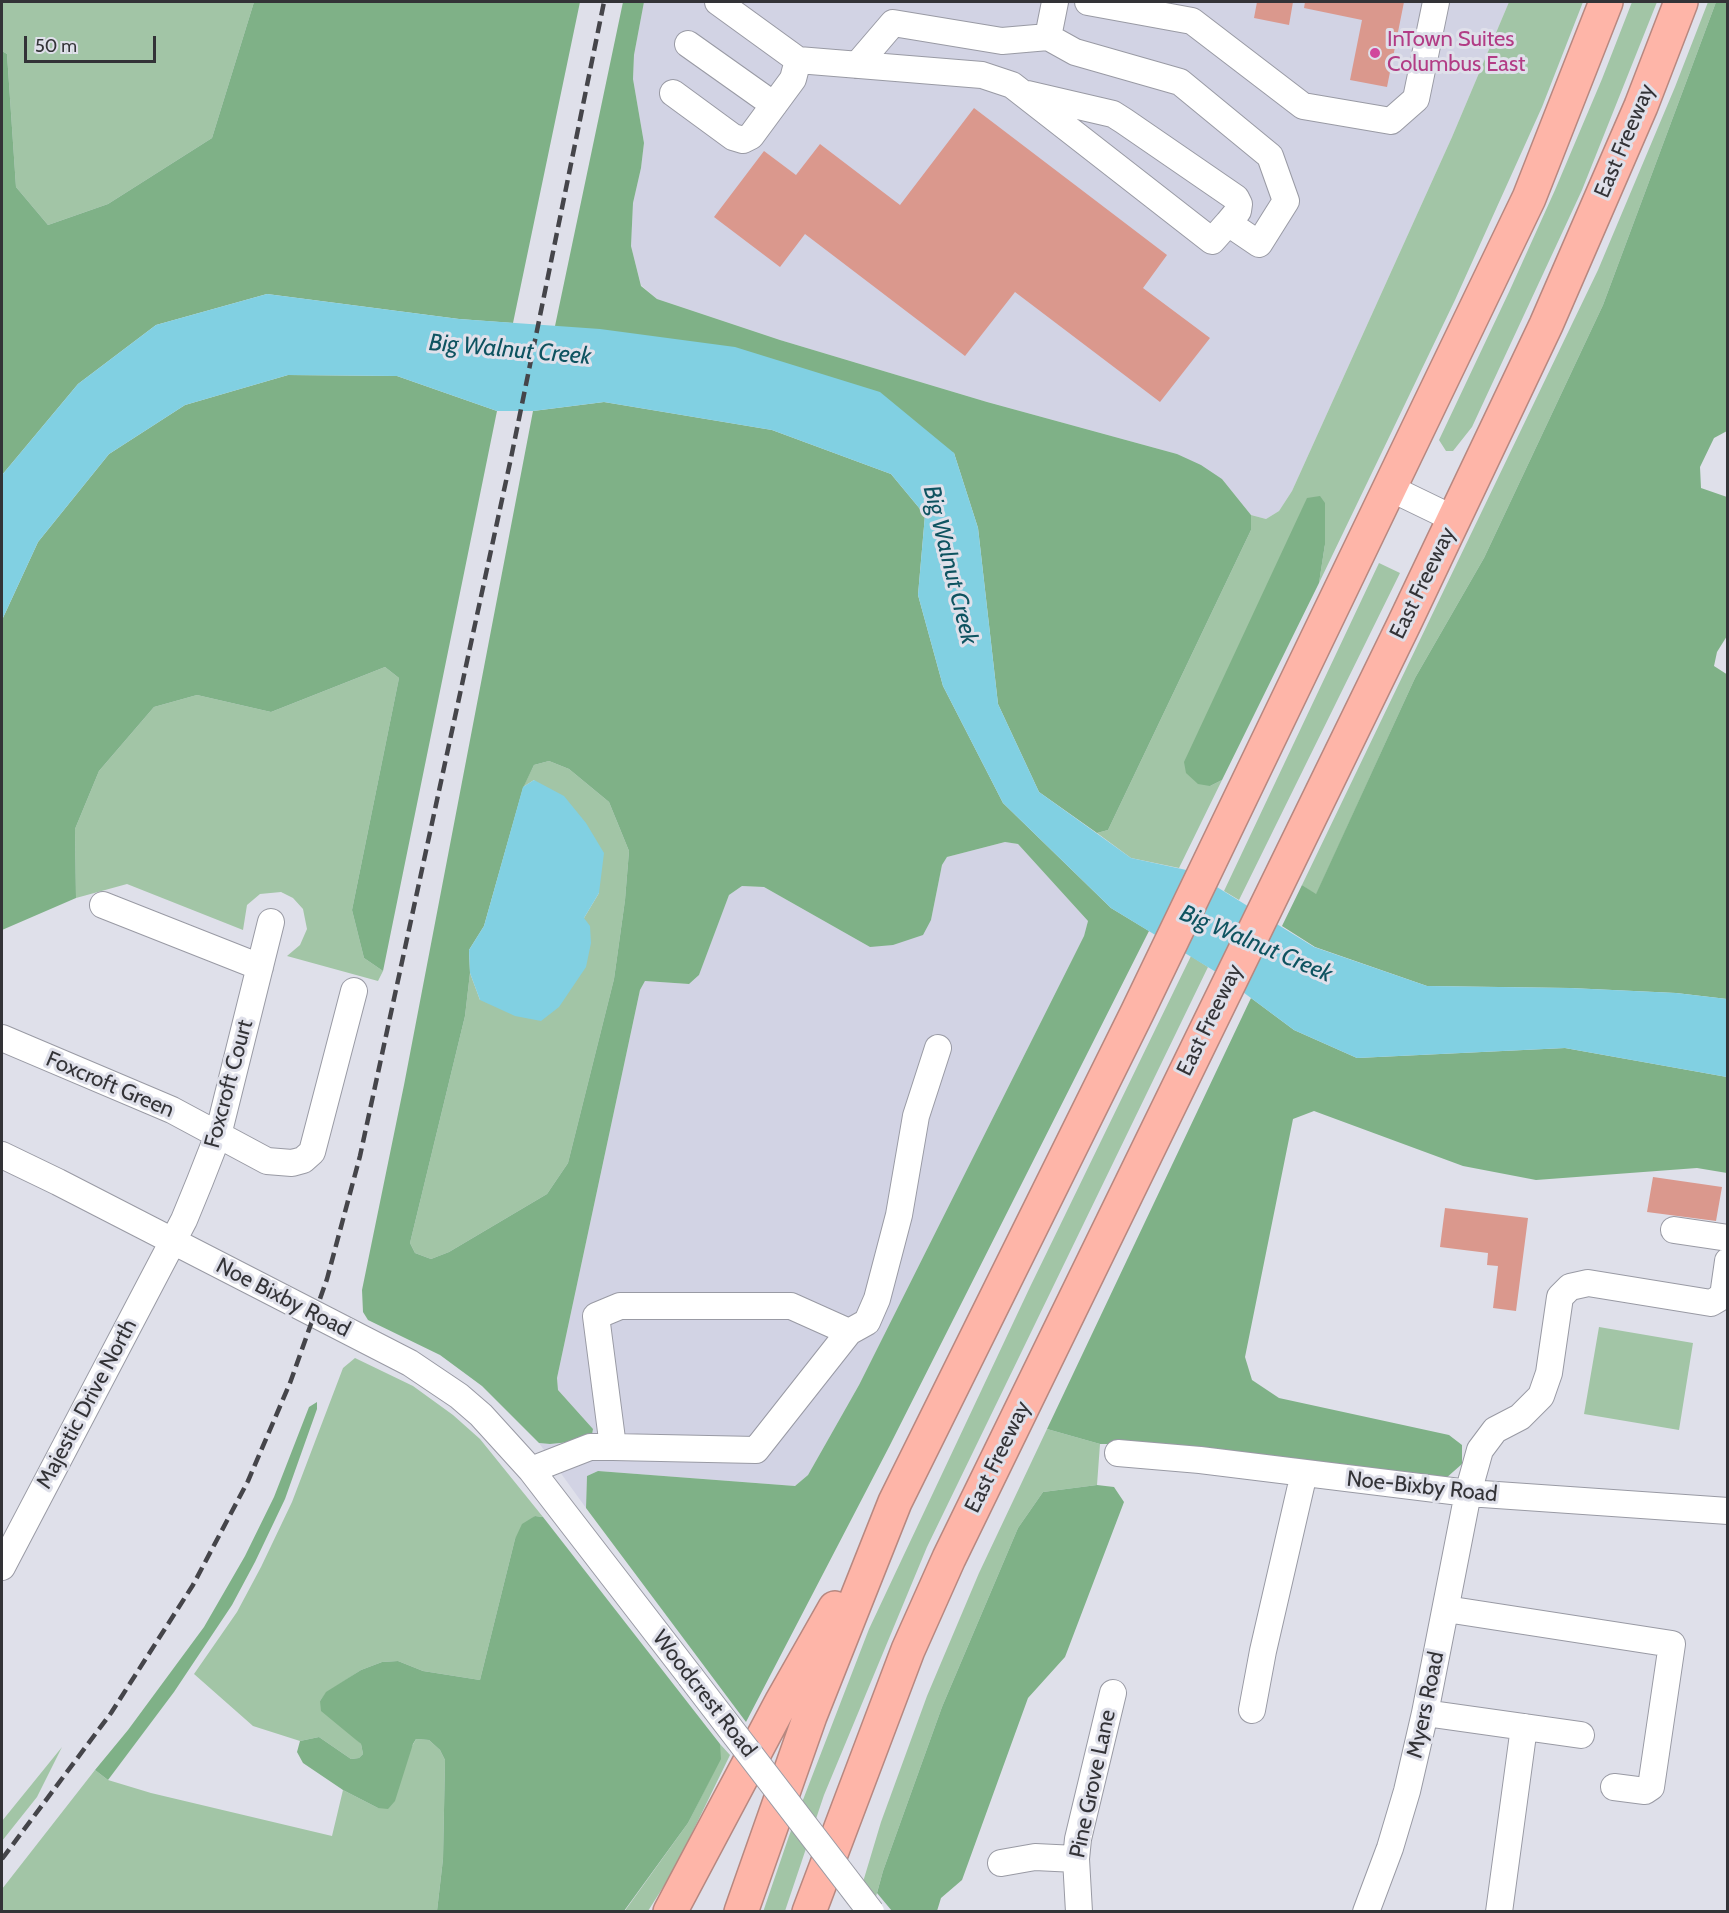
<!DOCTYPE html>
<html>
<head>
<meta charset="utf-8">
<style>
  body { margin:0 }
  #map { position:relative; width:1729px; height:1913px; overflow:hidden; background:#dfe0ea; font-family:Cabin,sans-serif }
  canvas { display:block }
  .frame { position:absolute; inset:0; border:3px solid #333337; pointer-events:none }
  .scale { position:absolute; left:24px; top:36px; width:132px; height:27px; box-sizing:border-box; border:3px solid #333337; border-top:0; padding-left:8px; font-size:18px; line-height:21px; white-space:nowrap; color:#333337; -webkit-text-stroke:4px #dfe0ea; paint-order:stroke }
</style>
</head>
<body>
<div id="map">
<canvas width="1729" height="1913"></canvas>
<div class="frame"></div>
<div class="scale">50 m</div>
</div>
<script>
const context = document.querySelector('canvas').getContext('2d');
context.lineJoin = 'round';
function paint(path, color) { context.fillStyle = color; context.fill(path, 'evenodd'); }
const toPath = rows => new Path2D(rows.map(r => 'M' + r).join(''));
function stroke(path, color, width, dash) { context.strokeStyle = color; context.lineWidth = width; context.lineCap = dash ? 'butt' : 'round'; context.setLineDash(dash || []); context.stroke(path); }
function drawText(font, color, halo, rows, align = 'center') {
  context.font = font + ' Cabin,sans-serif'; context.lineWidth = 6; context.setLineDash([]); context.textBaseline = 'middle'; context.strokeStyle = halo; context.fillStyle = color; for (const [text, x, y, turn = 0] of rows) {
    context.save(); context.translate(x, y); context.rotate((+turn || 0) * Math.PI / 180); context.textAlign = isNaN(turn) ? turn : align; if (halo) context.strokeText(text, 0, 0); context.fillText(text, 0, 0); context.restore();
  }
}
paint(toPath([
  [644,2,1509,2,1452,137,1292,491,1279,511,1266,519,1251,515,1222,479,1177,454,987,402,780,340,657,299,641,285,631,246,633,203,641,168,644,143,633,79,634,55],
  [1005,842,1018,844,1088,921,1084,936,859,1385,808,1475,795,1486,598,1471,587,1476,586,1508,539,1443,550,1444,591,1440,593,1429,558,1390,557,1378,640,990,645,981,689,984,699,975,729,895,742,886,764,887,870,947,931,920,942,865,947,857]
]), '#d2d3e4');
paint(toPath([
  [2,2,254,2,212,138,108,204,48,225,16,187,7,54,2,51],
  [1509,2,1583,2,1542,107,1455,300,1319,583,1325,544,1210,786,1222,780,1179,868,1131,858,1097,833,1108,830,1251,530,1251,515,1266,519,1279,511,1292,491,1452,137],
  [1632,2,1657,2,1582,190,1472,427,1453,451,1446,451,1439,440,1509,292,1555,190,1602,79],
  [1708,2,1716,2,1603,305,1484,558,1415,678,1316,895,1302,885,1598,270,1675,87],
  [1379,563,1400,573,1239,900,1224,891],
  [385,667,399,678,352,910,364,958,383,971,378,981,287,956,300,945,307,929,303,909,293,898,281,892,260,894,247,905,243,930,127,884,76,898,75,829,99,771,154,707,197,695,271,712],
  [549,761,569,769,609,802,629,851,625,900,614,979,568,1163,547,1194,449,1252,431,1259,415,1253,410,1243,465,1016,470,973,480,1000,584,918,599,893,534,780,523,787,534,765],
  [1191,956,1208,967,927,1547,824,1795,785,1911,763,1912,789,1836,869,1629,1030,1287],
  [1599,1327,1693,1343,1679,1430,1584,1414],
  [355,1358,413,1386,453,1415,480,1439,543,1517,535,1516,515,1539,480,1680,423,1671,398,1661,382,1662,361,1670,326,1693,320,1701,361,1744,363,1754,359,1758,351,1759,319,1737,300,1741,253,1726,194,1674,237,1612,261,1567,292,1502,343,1368],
  [1047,1429,1100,1444,1097,1485,1043,1492,1018,1528,942,1707,883,1871,872,1911,854,1912,881,1822,927,1696,979,1573],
  [416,1739,429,1740,440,1750,445,1760,443,1859,437,1911,2,1911,2,1889,95,1770,108,1780,151,1793,332,1836,343,1790,378,1808],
  [720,1744,730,1755,674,1870,648,1911,624,1912,688,1823,720,1759],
  [62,1747,37,1797,2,1841,2,1821]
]), '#a2c5a6');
paint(toPath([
  [254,2,580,2,513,323,459,319,267,294,156,325,78,384,2,475,2,51,7,54,16,187,48,225,108,204,212,138],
  [623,2,644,2,634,55,633,79,644,143,641,168,633,203,631,246,641,286,657,299,780,340,987,402,1177,454,1201,465,1222,479,1251,515,1251,530,1108,830,1097,833,1039,792,998,704,978,528,954,453,555,326],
  [1716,2,1727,2,1727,431,1714,438,1700,467,1701,488,1727,497,1727,636,1717,652,1714,666,1728,675,1727,999,1676,993,1570,988,1427,986,1315,947,1282,926,1302,885,1316,894,1415,678,1484,558,1603,305],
  [288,375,397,376,497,411,383,971,364,958,352,910,399,678,385,667,271,712,197,695,154,707,99,771,75,829,76,898,2,930,2,620,38,542,109,454,185,405],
  [604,402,772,430,891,474,925,515,918,595,943,686,1003,803,1111,908,1149,931,889,1447,746,1722,586,1508,587,1476,598,1471,795,1486,808,1475,859,1385,1084,936,1088,921,1018,844,1005,842,947,857,942,865,931,920,923,935,893,945,870,947,764,887,742,886,729,895,699,975,689,984,645,981,640,990,557,1378,558,1390,593,1429,591,1440,550,1444,539,1443,482,1386,440,1355,368,1320,363,1312,362,1290,404,1085,533,411],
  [549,761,569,769,609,802,629,851,625,900,614,979,568,1163,547,1194,449,1252,431,1259,415,1253,410,1243,465,1016,470,973,469,950,484,926,523,788,534,765],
  [1320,496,1325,503,1325,544,1319,583,1222,780,1210,786,1198,784,1186,773,1184,762,1307,498],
  [1251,998,1294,1030,1357,1058,1565,1048,1727,1077,1727,1173,1697,1168,1536,1180,1463,1166,1314,1111,1293,1119,1245,1357,1252,1380,1279,1398,1449,1435,1462,1445,1462,1464,1445,1479,1155,1444,1100,1444,1047,1429],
  [317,1402,317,1409,285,1499,255,1562,232,1605,174,1692,108,1780,95,1770,128,1730,204,1627,245,1556,274,1497,309,1407],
  [1097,1485,1114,1487,1124,1502,1065,1657,1028,1698,962,1880,941,1898,937,1911,892,1911,877,1893,883,1871,942,1707,1018,1528,1043,1492],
  [535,1516,543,1517,720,1744,721,1759,688,1823,624,1911,437,1911,443,1859,445,1760,440,1750,429,1740,416,1739,413,1744,395,1801,388,1809,378,1808,343,1790,303,1763,297,1752,300,1741,319,1737,351,1759,359,1758,363,1754,361,1744,321,1711,320,1701,326,1692,361,1670,382,1662,398,1661,423,1671,480,1680,515,1539,522,1524]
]), '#7fb187');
paint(toPath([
  [267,294,459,319,600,329,735,347,880,392,954,453,978,528,998,704,1039,792,1131,858,1191,871,1314,947,1427,986,1570,988,1676,993,1727,999,1727,1077,1565,1048,1357,1058,1294,1030,1216,972,1111,908,1003,803,943,686,918,595,925,515,891,474,772,430,604,402,533,411,497,411,397,376,288,375,185,405,109,454,38,542,2,620,2,475,78,384,156,325],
  [534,780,564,796,586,823,604,853,599,893,584,918,590,926,591,943,586,967,559,1007,541,1021,515,1016,480,1000,470,973,469,950,484,926,523,787]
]), '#81d0e2');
paint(toPath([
  [1257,2,1293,2,1289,25,1254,18],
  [1305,2,1404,2,1387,87,1350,80,1362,20,1304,8],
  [974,108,1167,255,1143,288,1210,338,1160,402,1015,292,965,356,805,234,780,267,714,217,764,151,796,175,820,144,900,205],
  [1653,1177,1722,1187,1716,1221,1647,1212],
  [1445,1208,1528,1218,1516,1311,1493,1308,1498,1266,1487,1265,1488,1253,1440,1247]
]), '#da988d');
const minor = toPath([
  [718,2,798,60,982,75,1012,85,1212,241,1228,223,1259,244,1286,201,1270,156,1180,82,1075,52,1048,37,1055,2],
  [1088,2,1192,21,1303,106,1391,121,1416,99,1436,2],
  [688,44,774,105],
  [857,65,893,23,1002,41,1048,37],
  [673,93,733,137,743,140,751,136,793,79,798,60],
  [1027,94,1113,114,1124,121,1236,198,1239,204,1238,211,1228,223],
  [1390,488,1454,519],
  [103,905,260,967],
  [2,1038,172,1110,267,1161,292,1163,303,1160,312,1152,354,991],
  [2,1155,58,1182,410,1363,459,1396,481,1415,531,1470,690,1676],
  [1674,1230,1728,1238],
  [849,1332,867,1322,877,1299,899,1215,916,1116,938,1048],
  [1118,1453,1200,1460,1468,1493,1728,1511],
  [531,1470,590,1447,613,1447,756,1450,849,1332,791,1306,620,1306,596,1316,613,1447],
  [2,1567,184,1220,200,1181,218,1135,271,922],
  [1446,1609,1672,1644,1651,1787,1645,1791,1614,1787],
  [1252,1710,1263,1651,1304,1473],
  [1425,1713,1581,1735],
  [1001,1863,1035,1857,1076,1859],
  [1079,1912,1076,1859,1078,1839,1113,1693],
  [1366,1912,1390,1848,1407,1791,1425,1713,1468,1493,1480,1450,1495,1430,1520,1417,1541,1396,1549,1373,1560,1297,1570,1287,1588,1283,1711,1303,1723,1296,1728,1261],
  [1499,1912,1524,1727]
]);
const highway = toPath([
  [670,1912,781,1703,835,1608],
  [741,1912,810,1716,895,1502,1137,1013,1529,198,1606,2],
  [809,1912,908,1650,949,1558,1404,624,1546,325,1641,106,1681,2]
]);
stroke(minor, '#999aa4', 28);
stroke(highway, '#b78880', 36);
stroke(minor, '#fff', 26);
stroke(highway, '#feb5a8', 33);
stroke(toPath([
  [2,1859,111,1713,193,1585,248,1481,290,1383,327,1279,360,1156,511,458,604,2]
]), '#45454a', 4.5, [12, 6]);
const minorBridge = toPath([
  [690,1676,871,1912]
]);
stroke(minorBridge, '#999aa4', 28, []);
stroke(minorBridge, '#fff', 26);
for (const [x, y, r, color] of [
  [1375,53,6,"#d1479c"]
]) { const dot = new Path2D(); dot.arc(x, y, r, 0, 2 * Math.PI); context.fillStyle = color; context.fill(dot); stroke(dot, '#dfe0ea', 2); }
drawText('22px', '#b23c85', '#dfe0ea', [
  ["InTown Suites",1387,40],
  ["Columbus East",1387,65]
], 'left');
drawText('22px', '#333337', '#dfe0ea', [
  ["East Freeway",1625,141,-67],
  ["East Freeway",1423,583,-64],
  ["East Freeway",1210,1020,-64],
  ["Foxcroft Court",229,1084,-75],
  ["Foxcroft Green",110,1085,23],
  ["Noe Bixby Road",283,1298,27],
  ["Majestic Drive North",87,1404,-62],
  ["East Freeway",998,1457,-64],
  ["Noe-Bixby Road",1422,1487,6],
  ["Woodcrest Road",704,1694,52],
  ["Myers Road",1426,1705,-78],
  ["Pine Grove Lane",1093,1784,-78]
]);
drawText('italic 24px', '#0e5360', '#dfe0ea', [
  ["Big Walnut Creek",510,350,5],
  ["Big Walnut Creek",950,565,76],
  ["Big Walnut Creek",1256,944,23]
]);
</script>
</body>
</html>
